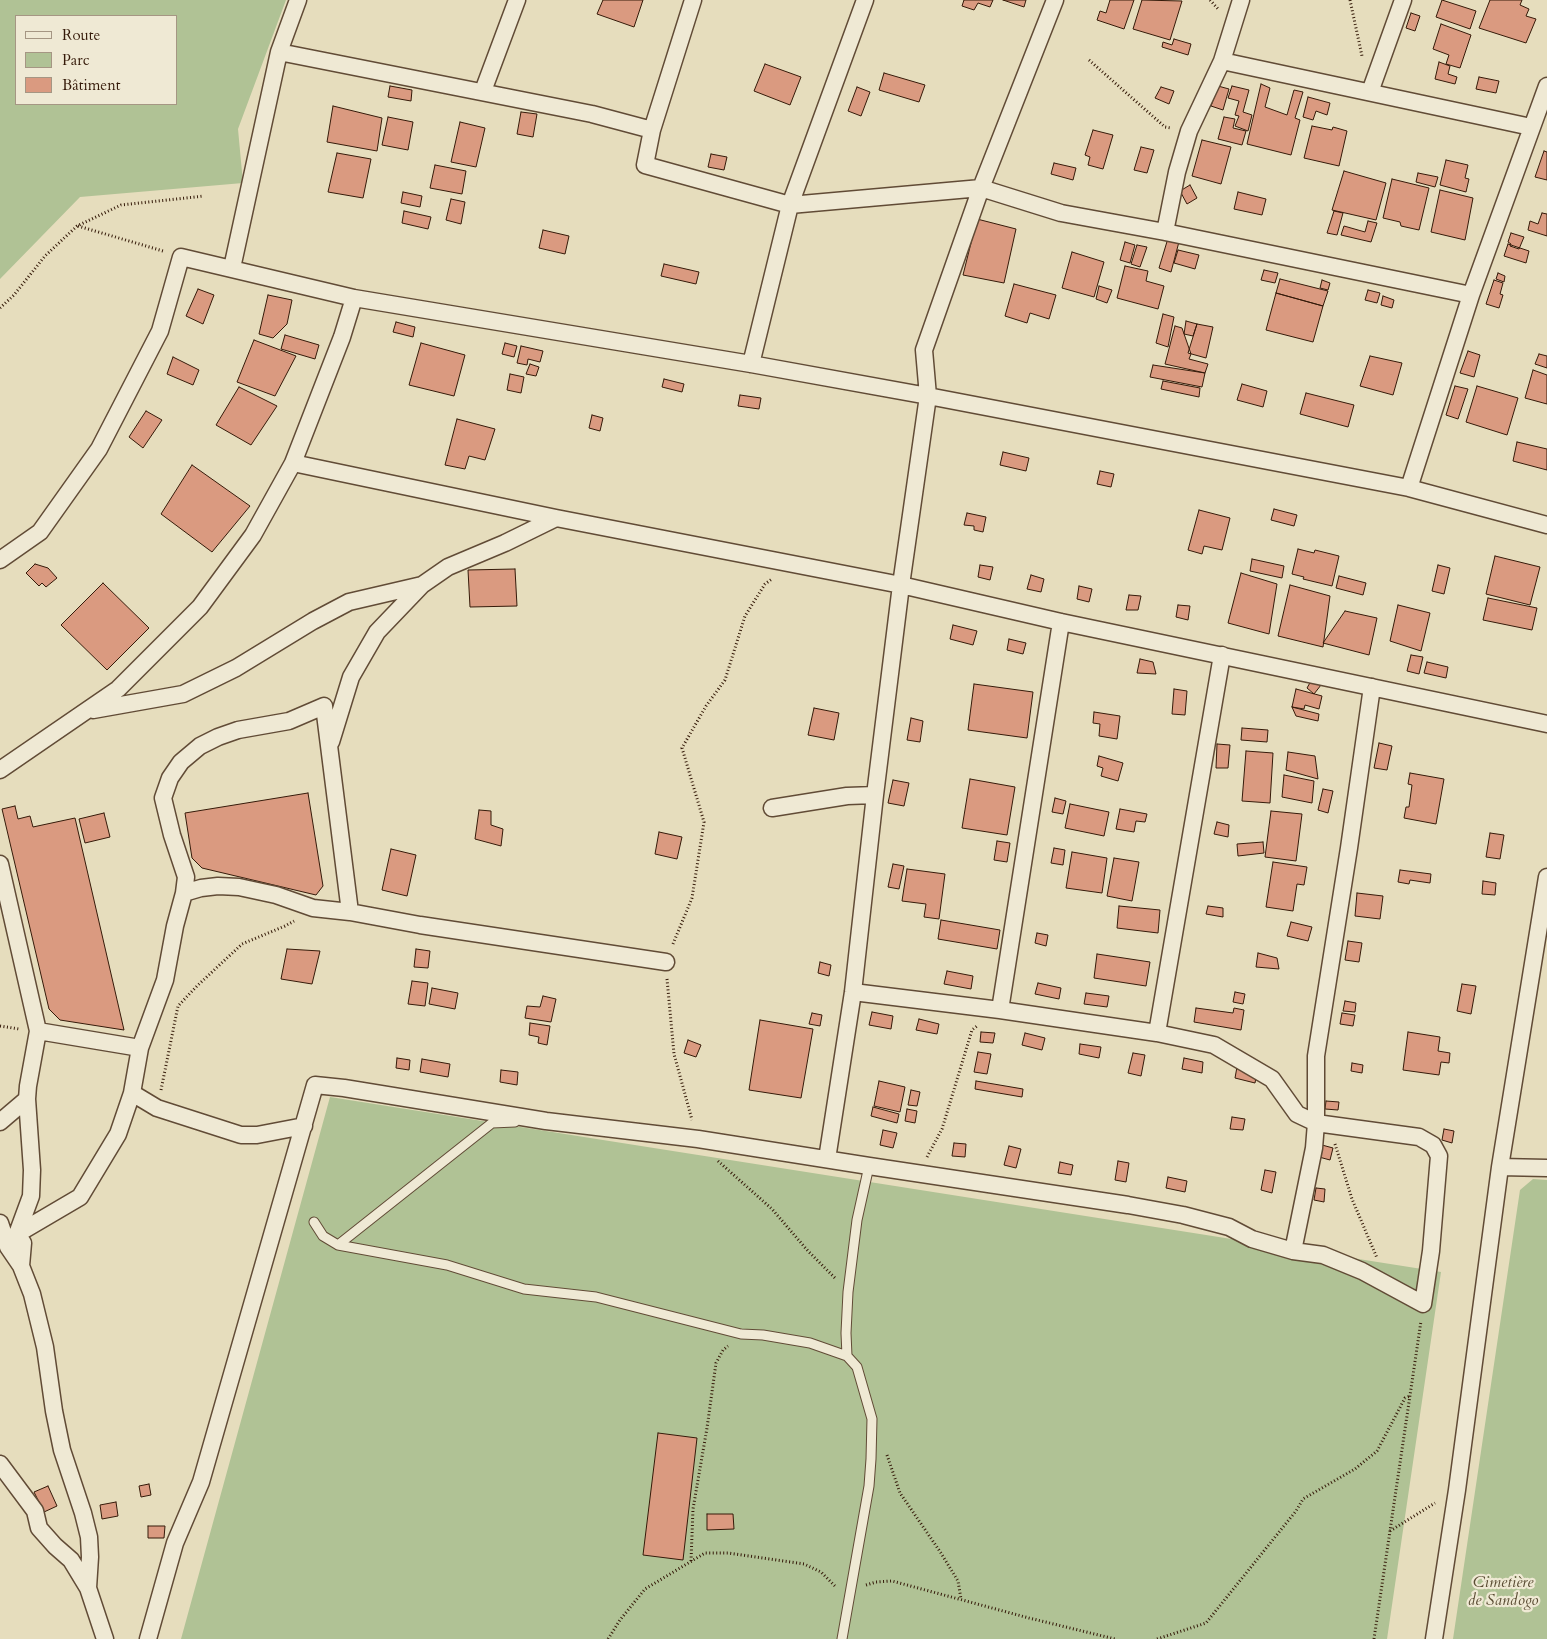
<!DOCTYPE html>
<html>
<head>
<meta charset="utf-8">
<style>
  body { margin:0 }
  #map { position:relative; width:1547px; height:1639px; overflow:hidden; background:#e6ddbd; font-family:Cardo,serif }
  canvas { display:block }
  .legend { position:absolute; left:15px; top:15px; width:162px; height:90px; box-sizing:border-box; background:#efe9d4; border:1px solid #a59683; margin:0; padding:6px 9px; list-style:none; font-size:15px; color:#351a09 }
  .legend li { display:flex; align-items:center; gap:10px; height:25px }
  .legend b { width:25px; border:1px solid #a59683 }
</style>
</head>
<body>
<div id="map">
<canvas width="1547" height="1639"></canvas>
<ul class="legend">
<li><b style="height:6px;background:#efe9d4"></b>Route</li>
<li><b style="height:14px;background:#b0c295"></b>Parc</li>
<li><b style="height:14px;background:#da9a80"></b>Bâtiment</li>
</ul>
</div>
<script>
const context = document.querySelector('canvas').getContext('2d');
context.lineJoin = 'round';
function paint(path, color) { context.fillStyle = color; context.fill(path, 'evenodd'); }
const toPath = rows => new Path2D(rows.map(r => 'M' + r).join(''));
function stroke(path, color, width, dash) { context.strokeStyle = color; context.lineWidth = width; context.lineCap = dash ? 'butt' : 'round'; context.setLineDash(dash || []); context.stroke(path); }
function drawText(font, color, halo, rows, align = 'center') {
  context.font = font + ' Cardo,serif'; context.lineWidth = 4.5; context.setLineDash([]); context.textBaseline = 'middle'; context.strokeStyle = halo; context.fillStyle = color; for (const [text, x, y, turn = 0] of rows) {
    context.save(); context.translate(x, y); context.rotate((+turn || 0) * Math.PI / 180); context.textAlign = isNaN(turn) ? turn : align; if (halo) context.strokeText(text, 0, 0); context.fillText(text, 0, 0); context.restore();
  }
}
paint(toPath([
  [0,0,286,0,238,129,243,183,80,197,0,279],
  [16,16,176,16,176,104,16,104],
  [330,1097,1441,1272,1387,1639,181,1639],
  [1533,1179,1547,1180,1547,1639,1453,1639,1520,1190]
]), '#b0c295');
const building = toPath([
  [603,0,643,0,634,27,597,14,603,0],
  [964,0,993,0,990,7,978,3,974,10,962,6,964,0],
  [1003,0,1026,0,1024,7,1003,0],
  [1110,0,1134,0,1124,29,1097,20,1100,11,1106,13,1110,0],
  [1142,0,1182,1,1170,40,1133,29,1142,0],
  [1442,0,1476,11,1470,29,1436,17,1442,0],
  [1490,0,1522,0,1520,5,1529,9,1526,16,1536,19,1526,43,1479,28,1490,0],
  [1411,13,1420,16,1415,31,1406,28,1411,13],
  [1441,24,1471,35,1460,68,1446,64,1449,55,1433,49,1441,24],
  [1174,39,1191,44,1188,55,1162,47,1163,42,1172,45,1174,39],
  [1439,62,1450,66,1448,74,1457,77,1455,84,1435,79,1439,62],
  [765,64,801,77,790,105,754,91,765,64],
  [884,73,925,85,919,102,879,90,884,73],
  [1479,77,1499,81,1496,93,1476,89,1479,77],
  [1261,84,1270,88,1265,107,1287,115,1294,90,1303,92,1295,118,1300,120,1291,155,1247,144,1261,84],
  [390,86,412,90,411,101,388,97,390,86],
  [1218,86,1229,89,1223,110,1211,106,1218,86],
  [1232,86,1249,90,1243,112,1252,115,1248,131,1235,126,1239,116,1235,115,1239,101,1228,98,1232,86],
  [857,87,870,92,861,116,848,111,857,87],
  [1161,87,1174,91,1169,104,1155,98,1161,87],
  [1308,97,1330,103,1327,115,1316,111,1313,120,1303,117,1308,97],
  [333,106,382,118,377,151,327,142,333,106],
  [521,112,537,114,533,137,517,134,521,112],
  [388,117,413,122,408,150,382,145,388,117],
  [1224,117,1235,119,1233,128,1246,131,1242,145,1218,139,1224,117],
  [460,122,485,128,476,167,451,162,460,122],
  [1312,126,1332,130,1333,127,1347,131,1339,166,1304,158,1312,126],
  [1093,130,1113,135,1103,169,1088,165,1090,157,1085,155,1093,130],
  [1202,140,1231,147,1221,184,1192,176,1202,140],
  [1141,147,1154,150,1147,173,1134,170,1141,147],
  [1544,151,1547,152,1547,180,1535,177,1544,151],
  [337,153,371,159,363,198,328,192,337,153],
  [711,154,727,157,724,170,708,167,711,154],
  [1446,160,1468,165,1465,178,1469,179,1466,192,1440,185,1446,160],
  [1054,163,1076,168,1073,180,1051,174,1054,163],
  [435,165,466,171,462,194,430,188,435,165],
  [1344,171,1386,183,1376,220,1332,210,1344,171],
  [1418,173,1438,177,1435,187,1416,182,1418,173],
  [1392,179,1429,188,1419,230,1401,226,1400,222,1383,218,1392,179],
  [1190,185,1197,198,1187,204,1180,191,1190,185],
  [1440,190,1473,198,1465,240,1431,232,1440,190],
  [403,192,422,196,420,207,401,203,403,192],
  [1238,192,1266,199,1262,215,1234,209,1238,192],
  [451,199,465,202,461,224,446,220,451,199],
  [404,211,431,217,428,229,402,223,404,211],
  [1334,211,1343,213,1337,235,1327,233,1334,211],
  [1542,213,1547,214,1547,236,1528,230,1530,221,1538,224,1542,213],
  [977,219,1016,229,1004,283,963,275,977,219],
  [1368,221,1377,223,1371,242,1341,235,1344,226,1365,232,1368,221],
  [543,230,569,236,565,254,539,248,543,230],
  [1511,233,1524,237,1519,249,1510,246,1511,244,1508,242,1511,233],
  [1169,235,1180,238,1171,272,1159,268,1169,235],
  [1125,242,1135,245,1130,263,1120,260,1125,242],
  [1508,244,1529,251,1526,263,1504,256,1508,244],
  [1137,245,1147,247,1140,267,1131,264,1137,245],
  [1178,250,1199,255,1195,269,1174,263,1178,250],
  [1072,252,1104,262,1094,297,1062,288,1072,252],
  [664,264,699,272,696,284,661,276,664,264],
  [1125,266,1148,271,1146,281,1164,286,1158,309,1117,298,1125,266],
  [1264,270,1278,273,1275,283,1261,280,1264,270],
  [1498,273,1505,276,1504,282,1496,279,1498,273],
  [1280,279,1328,291,1323,306,1276,293,1280,279],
  [1322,280,1330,283,1328,290,1320,288,1322,280],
  [1494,280,1503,283,1500,294,1503,295,1499,308,1486,304,1494,280],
  [1014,284,1056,295,1049,319,1030,313,1027,323,1005,316,1014,284],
  [1099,286,1112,290,1107,303,1096,299,1099,286],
  [198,289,214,295,203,324,186,316,198,289],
  [1368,290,1380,293,1377,303,1365,300,1368,290],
  [1276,293,1323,306,1313,342,1266,330,1276,293],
  [268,295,292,300,287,324,273,338,259,334,268,295],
  [1383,296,1394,300,1392,308,1381,305,1383,296],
  [1163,314,1174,317,1168,347,1156,343,1163,314],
  [1186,321,1197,324,1193,336,1184,334,1186,321],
  [396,322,415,327,413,337,393,332,396,322],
  [1197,324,1213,327,1206,358,1188,353,1197,324],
  [1175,326,1182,328,1191,354,1189,359,1208,364,1205,373,1165,364,1175,326],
  [285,335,319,345,315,359,281,349,285,335],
  [254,340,296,356,275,396,237,382,254,340],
  [421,343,465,355,454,396,409,385,421,343],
  [505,343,517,346,514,357,502,354,505,343],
  [521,346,543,351,540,362,528,359,527,365,517,363,521,346],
  [1468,351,1480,355,1474,377,1460,373,1468,351],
  [1539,354,1547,356,1547,368,1535,364,1539,354],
  [1370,356,1402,363,1393,395,1360,386,1370,356],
  [173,357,199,370,193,385,167,374,173,357],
  [530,364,539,367,536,376,526,374,530,364],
  [1153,365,1205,373,1202,387,1150,377,1153,365],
  [1533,370,1547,375,1547,404,1525,398,1533,370],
  [510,374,524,377,521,393,507,390,510,374],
  [664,379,684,384,682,392,662,387,664,379],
  [1163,381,1200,388,1199,397,1161,389,1163,381],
  [1242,384,1267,391,1263,407,1237,400,1242,384],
  [1455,386,1468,389,1458,419,1446,415,1455,386],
  [1477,386,1518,398,1507,435,1466,422,1477,386],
  [239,387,277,406,251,445,216,425,239,387],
  [1306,393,1354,405,1348,427,1300,414,1306,393],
  [740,395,761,398,759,409,738,406,740,395],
  [146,411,162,420,143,448,129,437,146,411],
  [592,415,603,418,600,431,589,428,592,415],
  [457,419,495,429,485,460,469,456,465,469,445,465,457,419],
  [1517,442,1547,449,1547,470,1513,461,1517,442],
  [1003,452,1029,458,1026,471,1000,465,1003,452],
  [192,465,250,506,212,552,161,514,192,465],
  [1100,471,1114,474,1111,487,1097,484,1100,471],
  [1274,509,1297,515,1294,526,1271,520,1274,509],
  [1199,510,1230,518,1222,550,1204,546,1202,554,1188,550,1199,510],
  [967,513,986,517,983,532,974,530,974,526,964,525,967,513],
  [1298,549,1314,553,1315,550,1339,556,1332,586,1303,579,1304,577,1292,574,1298,549],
  [1495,556,1540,567,1530,605,1486,594,1495,556],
  [1252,559,1284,566,1282,578,1250,571,1252,559],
  [35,564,48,568,57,578,46,587,42,583,39,586,26,573,35,564],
  [980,565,993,567,990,580,978,577,980,565],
  [1438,565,1450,568,1444,594,1432,591,1438,565],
  [515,569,517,606,470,607,468,570,515,569],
  [1241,573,1277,584,1269,634,1228,623,1241,573],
  [1031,575,1044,579,1041,592,1027,589,1031,575],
  [1339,576,1366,583,1363,595,1336,588,1339,576],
  [103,583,149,628,107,670,61,625,103,583],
  [1290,585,1330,596,1323,647,1278,636,1290,585],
  [1079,586,1092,589,1089,602,1077,599,1079,586],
  [1129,595,1141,596,1138,610,1126,610,1129,595],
  [1488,598,1537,608,1532,630,1483,620,1488,598],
  [1178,605,1190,606,1188,620,1176,617,1178,605],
  [1398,605,1430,613,1421,651,1390,641,1398,605],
  [1345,611,1377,618,1369,655,1323,643,1345,611],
  [953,625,977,631,973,645,950,639,953,625],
  [1009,639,1026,643,1023,654,1007,650,1009,639],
  [1411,655,1423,657,1419,674,1407,671,1411,655],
  [1140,659,1153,662,1156,674,1137,673,1140,659],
  [1427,662,1448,667,1446,678,1424,673,1427,662],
  [1311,681,1321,685,1314,694,1307,688,1311,681],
  [974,684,1033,692,1027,738,968,730,974,684],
  [1174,689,1187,691,1185,715,1172,714,1174,689],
  [1296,689,1322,696,1319,709,1305,705,1304,709,1292,707,1296,689],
  [1292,707,1319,714,1318,721,1296,716,1292,707],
  [814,708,839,713,834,740,808,735,814,708],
  [1094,712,1120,716,1117,739,1099,736,1100,724,1093,723,1094,712],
  [911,718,923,721,920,742,907,740,911,718],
  [1242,728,1268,730,1267,742,1241,740,1242,728],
  [1379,743,1392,746,1387,770,1374,768,1379,743],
  [1217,744,1230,745,1228,768,1216,768,1217,744],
  [1246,751,1273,753,1270,803,1242,801,1246,751],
  [1288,752,1315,756,1318,779,1286,770,1288,752],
  [1099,756,1123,763,1118,781,1101,776,1103,768,1097,766,1099,756],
  [1410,773,1444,779,1436,824,1404,818,1406,807,1409,807,1412,785,1408,784,1410,773],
  [1284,775,1314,781,1312,803,1282,797,1284,775],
  [970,779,1015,787,1007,835,962,828,970,779],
  [893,780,909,783,904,806,888,803,893,780],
  [1323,789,1333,791,1328,813,1318,810,1323,789],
  [308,793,323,886,316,895,202,868,192,858,185,813,308,793],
  [1055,798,1066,801,1063,814,1052,812,1055,798],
  [1070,804,1109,812,1104,836,1065,828,1070,804],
  [15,806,18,819,30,816,33,827,75,818,124,1030,60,1020,49,1009,2,809,15,806],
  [1120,809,1147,814,1145,822,1136,821,1134,832,1116,829,1120,809],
  [479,810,491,811,491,825,503,829,501,846,475,839,479,810],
  [1271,811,1302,814,1296,861,1265,857,1271,811],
  [104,813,110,837,85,843,79,819,104,813],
  [1217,822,1229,825,1228,837,1214,834,1217,822],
  [659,832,682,837,677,859,655,854,659,832],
  [1490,833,1504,835,1500,859,1486,857,1490,833],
  [997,841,1010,843,1007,862,994,860,997,841],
  [1263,842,1264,853,1238,856,1237,844,1263,842],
  [1054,848,1065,850,1063,865,1051,863,1054,848],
  [391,849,416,855,407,896,382,890,391,849],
  [1072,852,1107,858,1102,893,1066,888,1072,852],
  [1114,858,1139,862,1132,901,1107,896,1114,858],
  [1273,862,1307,867,1304,885,1297,884,1293,911,1266,907,1273,862],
  [893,864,904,866,899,889,888,887,893,864],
  [907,869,945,874,939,919,924,917,926,904,902,901,907,869],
  [1400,870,1431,874,1430,883,1410,880,1409,884,1398,882,1400,870],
  [1483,881,1496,883,1495,895,1482,894,1483,881],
  [1357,893,1383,896,1380,919,1355,916,1357,893],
  [1119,906,1160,910,1158,933,1117,928,1119,906],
  [1208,906,1223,908,1223,917,1206,914,1208,906],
  [941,920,1000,930,997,949,938,939,941,920],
  [1291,922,1312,927,1308,941,1287,936,1291,922],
  [1037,933,1048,935,1046,946,1035,943,1037,933],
  [1348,941,1362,943,1359,962,1345,960,1348,941],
  [287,949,320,951,312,984,281,979,287,949],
  [416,949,430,951,428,968,414,967,416,949],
  [1258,953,1277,958,1279,969,1256,967,1258,953],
  [1097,954,1150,962,1146,986,1094,978,1097,954],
  [820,962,831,965,829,976,818,973,820,962],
  [947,971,973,976,971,989,944,984,947,971],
  [412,981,428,983,425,1006,408,1004,412,981],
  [1038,983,1061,988,1059,999,1035,994,1038,983],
  [1462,984,1476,986,1471,1014,1457,1011,1462,984],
  [432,988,458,993,455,1009,429,1004,432,988],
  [1235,992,1245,994,1243,1004,1233,1002,1235,992],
  [1086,993,1109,996,1107,1007,1084,1004,1086,993],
  [543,996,556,999,551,1022,525,1018,527,1006,540,1007,543,996],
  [1345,1001,1356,1003,1355,1012,1343,1011,1345,1001],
  [1196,1008,1233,1013,1234,1008,1244,1010,1241,1030,1194,1022,1196,1008],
  [872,1012,893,1016,891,1029,869,1025,872,1012],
  [812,1013,822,1015,820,1026,809,1024,812,1013],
  [1342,1013,1355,1015,1353,1026,1340,1024,1342,1013],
  [919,1019,939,1024,937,1034,916,1030,919,1019],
  [760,1020,813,1029,801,1098,749,1090,760,1020],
  [530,1023,550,1026,547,1045,538,1043,539,1037,529,1035,530,1023],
  [981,1032,995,1033,993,1043,980,1042,981,1032],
  [1408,1032,1440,1037,1438,1051,1450,1053,1449,1063,1441,1062,1439,1075,1403,1070,1408,1032],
  [1025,1033,1045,1038,1042,1050,1022,1045,1025,1033],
  [688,1040,701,1045,696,1057,684,1053,688,1040],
  [1080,1044,1101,1047,1099,1058,1079,1054,1080,1044],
  [978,1052,991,1054,987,1074,974,1072,978,1052],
  [1133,1053,1145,1055,1141,1076,1128,1073,1133,1053],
  [397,1058,410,1060,409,1070,396,1068,397,1058],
  [1184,1058,1203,1062,1202,1073,1182,1069,1184,1058],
  [422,1059,450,1064,448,1077,420,1072,422,1059],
  [1352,1063,1363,1065,1362,1073,1351,1071,1352,1063],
  [1237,1067,1257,1072,1255,1083,1235,1078,1237,1067],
  [501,1070,518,1072,517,1085,500,1082,501,1070],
  [879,1081,905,1087,900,1112,874,1106,879,1081],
  [976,1081,1023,1089,1022,1097,975,1089,976,1081],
  [911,1090,920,1092,917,1106,908,1105,911,1090],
  [1326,1101,1339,1102,1338,1110,1325,1109,1326,1101],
  [873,1107,899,1114,897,1123,871,1116,873,1107],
  [907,1109,917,1111,915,1123,905,1121,907,1109],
  [1232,1117,1245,1119,1243,1130,1230,1129,1232,1117],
  [1444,1129,1454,1131,1452,1143,1442,1140,1444,1129],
  [883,1130,897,1133,893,1148,880,1145,883,1130],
  [954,1143,966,1144,965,1157,952,1156,954,1143],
  [1322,1145,1333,1148,1330,1160,1319,1157,1322,1145],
  [1009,1146,1021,1149,1016,1168,1004,1165,1009,1146],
  [1118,1161,1129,1163,1126,1182,1115,1180,1118,1161],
  [1060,1162,1073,1165,1071,1175,1058,1173,1060,1162],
  [1265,1170,1276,1172,1272,1193,1261,1190,1265,1170],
  [1168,1177,1187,1181,1185,1192,1166,1188,1168,1177],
  [1316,1188,1325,1189,1324,1202,1314,1200,1316,1188],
  [658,1433,697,1438,683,1560,643,1555,658,1433],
  [149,1484,151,1495,141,1497,139,1486,149,1484],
  [48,1486,57,1506,44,1512,34,1492,48,1486],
  [116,1502,118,1516,102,1519,100,1505,116,1502],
  [707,1514,733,1514,734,1529,707,1530,707,1514],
  [148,1526,165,1526,164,1538,148,1538,148,1526]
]);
paint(building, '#da9a80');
stroke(building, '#351a09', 1);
const lane = toPath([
  [314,1222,323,1236,338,1245,447,1265,524,1289,596,1297,741,1334,763,1335,810,1343,847,1356],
  [338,1245,492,1123,515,1122],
  [842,1639,869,1486,871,1459,872,1419,857,1367,847,1356,846,1333,848,1292,857,1220,869,1166]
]);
const street = toPath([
  [693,0,652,130,645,165,790,205,981,188,1061,213,1165,232,1471,295],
  [279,52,592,114,652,130],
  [1222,61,1531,127],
  [483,91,517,0],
  [1370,92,1403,0],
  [1165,232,1177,172,1189,131,1222,61,1241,0],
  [232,268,279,52,298,0],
  [751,364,790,205,865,0],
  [293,463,556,518,901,585,1061,622,1547,724],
  [1409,488,1471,295,1547,86],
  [0,560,40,532,99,449,160,331,181,257,354,298,751,364,928,396,1409,488,1547,525],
  [93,710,183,694,236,668,313,621,349,602,422,585],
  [331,742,351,677,377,632,422,585,448,567,505,543,556,518],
  [0,770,118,689,200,607,253,535,293,463,342,337,354,298],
  [772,808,847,796,875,795],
  [0,864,38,1031,28,1086,27,1099,32,1170,31,1196,17,1234,23,1243,21,1266,32,1294,45,1347,54,1411,62,1450,83,1513,89,1537,90,1557,88,1588],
  [184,893,201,888,218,886,239,887,276,895,313,908,350,912,420,925,666,962],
  [1000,1010,1061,622],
  [38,1031,140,1048],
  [1157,1033,1222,655],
  [132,1093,157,1108,241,1135,257,1135,304,1126],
  [0,1122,27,1099],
  [827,1159,853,992,875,795,901,585,928,396,924,350,981,188,1055,0],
  [1500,1167,1547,1168],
  [0,1223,8,1247,21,1266],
  [17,1234,80,1197,118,1134,132,1093,140,1048,165,980,175,926,184,893,186,877,172,835,163,798,170,778,181,762,200,746,218,737,238,730,289,721,324,706,350,912],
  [1293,1251,1314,1148,1316,1123,1316,1056,1349,848,1372,687],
  [0,1464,35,1511,39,1528,55,1546,71,1560,88,1588,105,1639],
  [148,1639,175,1543,201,1482,315,1085,344,1088,546,1121,698,1139,869,1166,1128,1205,1183,1215,1229,1227,1252,1239,1293,1251,1323,1255,1362,1271,1423,1304,1431,1251,1439,1156,1433,1145,1419,1137,1316,1123,1297,1114,1272,1079,1214,1045,1157,1033,1000,1010,853,992],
  [1434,1639,1457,1490,1500,1167,1547,877]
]);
stroke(lane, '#614b36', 11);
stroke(street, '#614b36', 19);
stroke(toPath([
  [1210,0,1219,10],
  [1350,0,1362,56],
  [1089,60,1165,127,1171,128],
  [78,226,163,251],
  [0,308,14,295,45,256,77,226,121,205,204,196],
  [673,944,692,898,704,822,682,748,706,706,725,680,745,616,765,584,772,579],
  [667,979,674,1054,692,1120],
  [0,1026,19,1029],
  [161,1090,178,1006,197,986,242,944,285,926,294,921],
  [1335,1144,1352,1199,1377,1258],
  [927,1157,942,1129,972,1030,977,1026],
  [718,1161,772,1209,808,1251,835,1278],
  [887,1455,900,1493,941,1553,958,1581,961,1599],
  [1390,1531,1435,1503],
  [691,1561,693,1509,707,1428,716,1363,723,1350,728,1346],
  [866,1585,876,1582,892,1581,1029,1618,1115,1639],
  [608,1639,620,1620,645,1589,705,1553,728,1553,804,1564,821,1572,836,1587],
  [1157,1639,1206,1623,1296,1511,1303,1499,1355,1469,1377,1451,1405,1398,1410,1396],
  [1374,1639,1421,1321]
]), '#351a09', 3, [1, 2.5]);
stroke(lane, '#efe9d4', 9);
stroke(street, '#efe9d4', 16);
drawText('italic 16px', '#5a4c33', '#efe9d4', [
  ["Cimetière",1503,1583],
  ["de Sandogo",1503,1601]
]);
</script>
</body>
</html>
